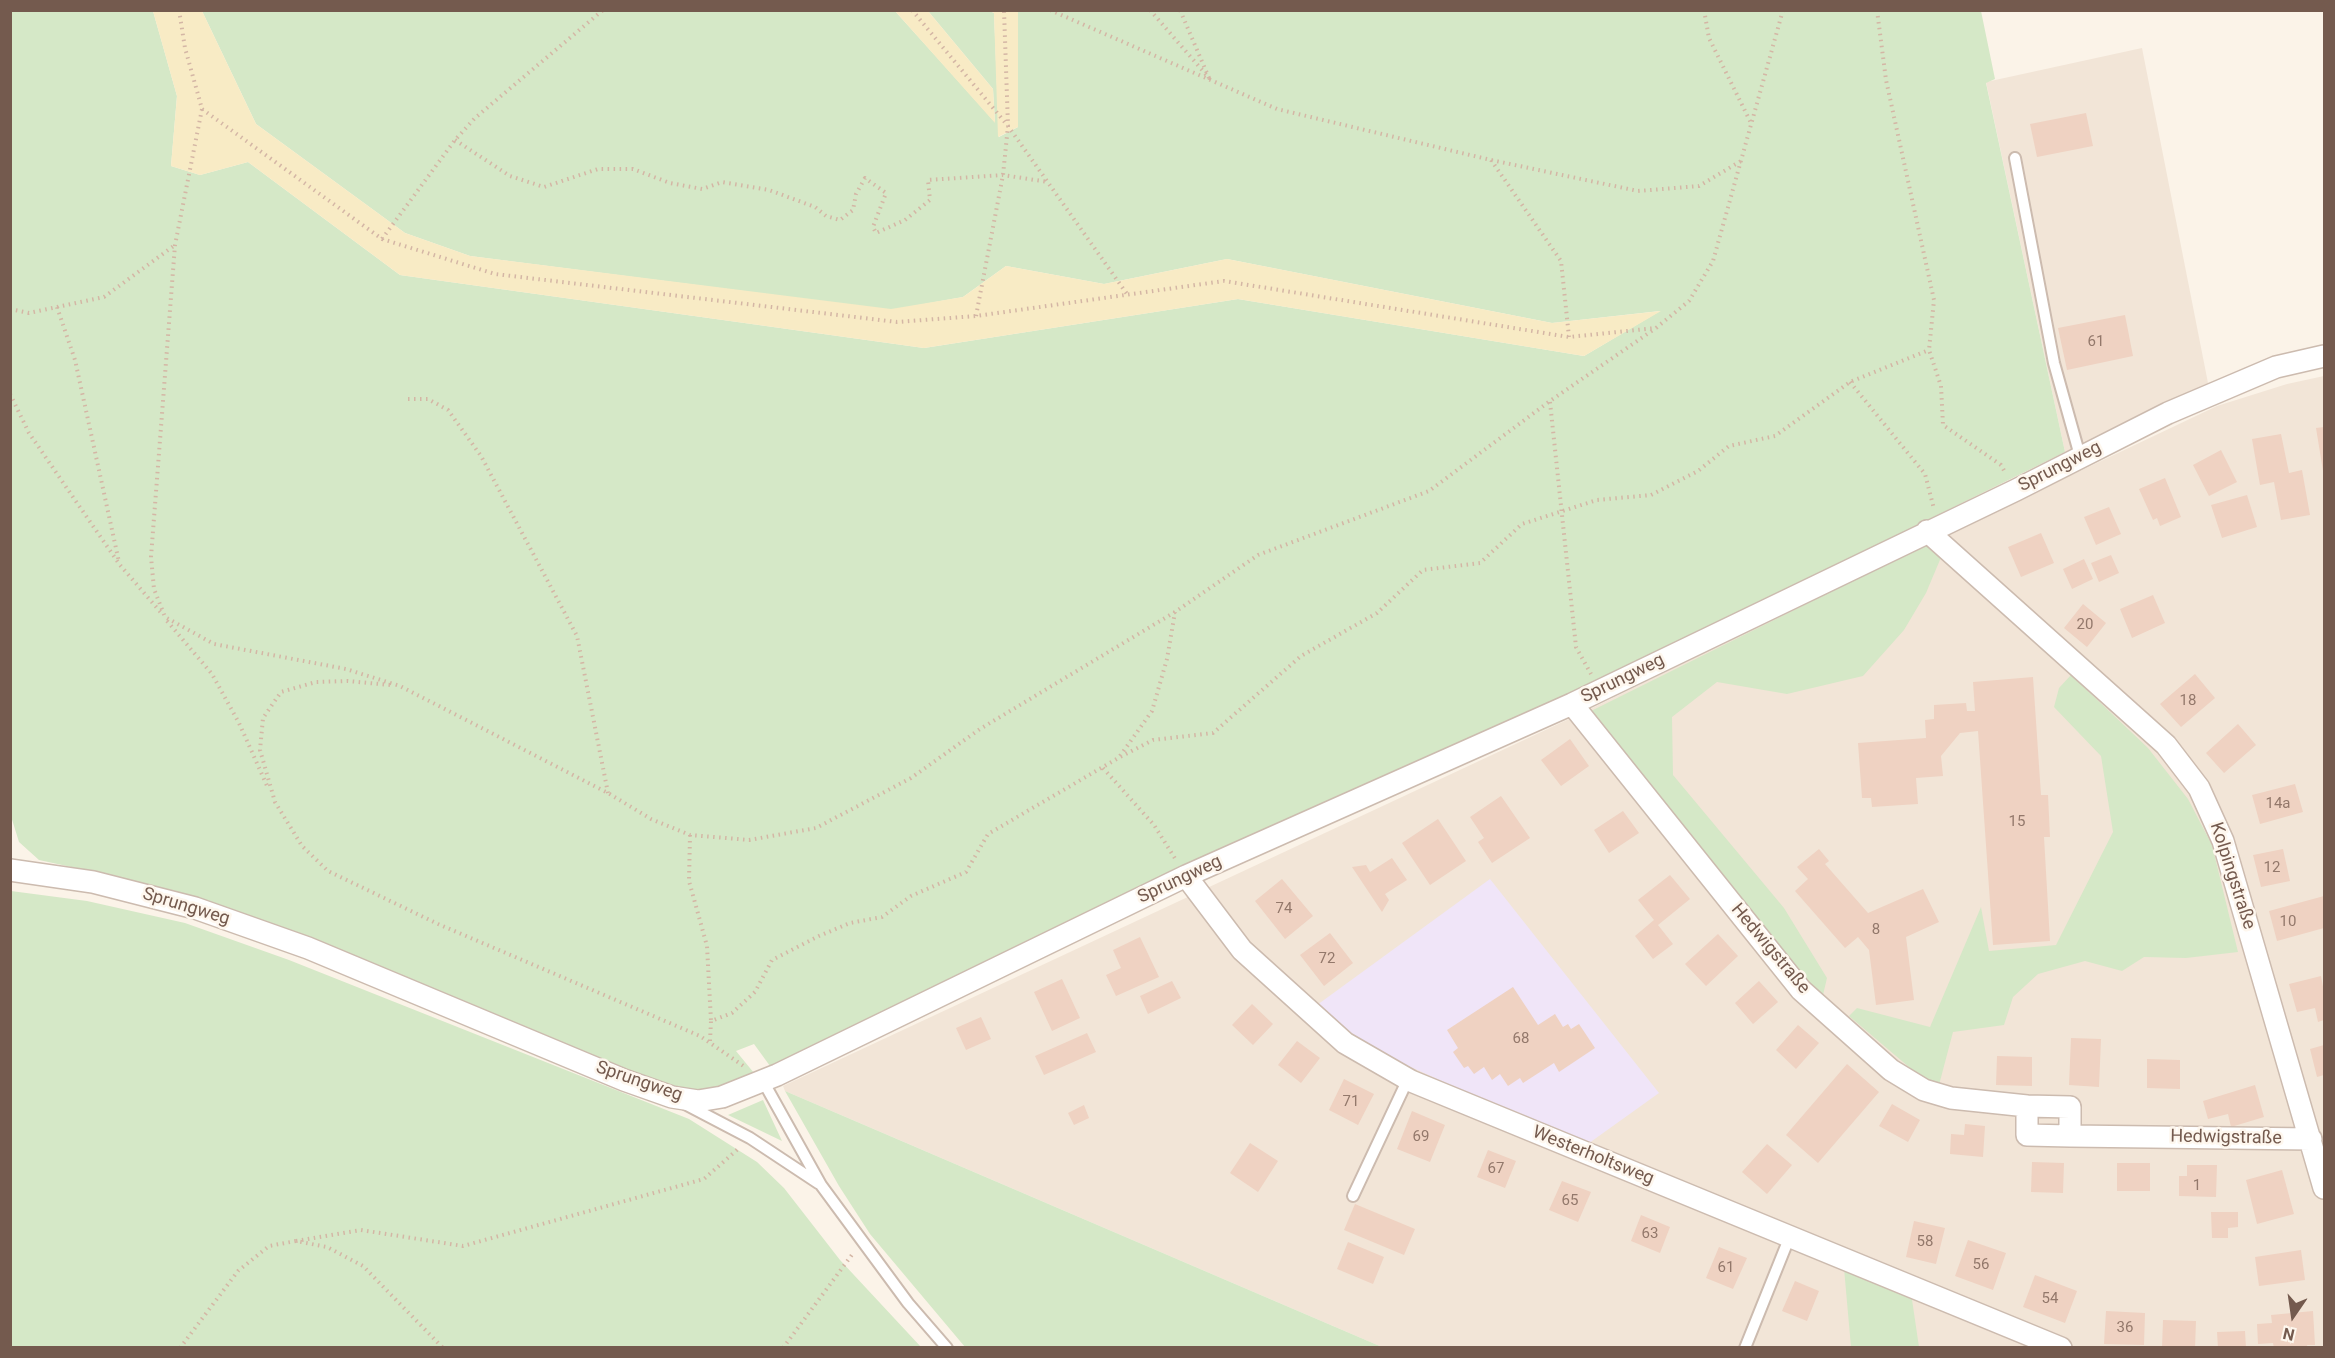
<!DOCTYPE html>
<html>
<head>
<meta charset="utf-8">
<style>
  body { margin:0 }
  #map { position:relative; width:2335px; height:1358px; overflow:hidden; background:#fbf3e8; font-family:Roboto,sans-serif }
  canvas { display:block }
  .frame { position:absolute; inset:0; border:12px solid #745a4e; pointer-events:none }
  .north { position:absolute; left:2263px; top:1286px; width:60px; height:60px; -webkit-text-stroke:4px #fef7ee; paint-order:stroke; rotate:193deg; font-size:16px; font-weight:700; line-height:24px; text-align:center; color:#745a4e }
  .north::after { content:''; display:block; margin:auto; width:21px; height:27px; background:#745a4e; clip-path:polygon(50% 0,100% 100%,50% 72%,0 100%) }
</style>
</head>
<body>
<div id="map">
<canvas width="2335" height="1358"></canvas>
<div class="frame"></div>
<div class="north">N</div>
</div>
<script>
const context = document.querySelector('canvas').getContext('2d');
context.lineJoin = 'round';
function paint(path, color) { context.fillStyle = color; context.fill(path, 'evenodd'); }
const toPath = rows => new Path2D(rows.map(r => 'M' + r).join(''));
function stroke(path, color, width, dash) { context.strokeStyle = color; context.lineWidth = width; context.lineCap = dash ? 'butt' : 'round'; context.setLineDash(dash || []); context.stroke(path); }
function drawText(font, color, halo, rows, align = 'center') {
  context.font = font + ' Roboto,sans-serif'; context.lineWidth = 5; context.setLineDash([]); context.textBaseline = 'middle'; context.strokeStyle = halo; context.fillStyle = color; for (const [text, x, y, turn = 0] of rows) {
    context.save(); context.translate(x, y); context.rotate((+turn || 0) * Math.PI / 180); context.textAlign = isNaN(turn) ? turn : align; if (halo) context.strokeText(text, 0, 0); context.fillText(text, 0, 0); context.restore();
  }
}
paint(toPath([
  [2142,48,2208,383,2065,452,1986,82],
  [2324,376,2324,1347,1382,1347,785,1091,783,1086,1584,712,1941,537,2217,406,2287,384]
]), '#f2e5d7');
paint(toPath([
  [1490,879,1659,1093,1585,1146,1371,1049,1317,1005]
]), '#f0e5f8');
paint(toPath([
  [10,11,153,11,177,96,171,166,200,175,248,162,400,275,924,348,1238,299,1584,356,1660,311,1552,323,1227,259,1104,284,1006,266,963,297,891,310,470,256,405,233,256,124,202,11,895,11,995,122,993,89,928,11,990,11,994,13,999,137,1018,127,1018,11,1981,11,1995,79,1986,83,2065,452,1602,681,1185,865,770,1066,754,1044,736,1051,754,1073,698,1094,614,1069,203,900,113,876,39,860,19,842,10,813],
  [1929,543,1942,555,1926,593,1904,630,1863,676,1787,694,1717,682,1672,717,1673,775,1784,908,1827,978,1823,995,1793,970,1587,713],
  [2071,675,2148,748,2188,799,2212,845,2238,952,2186,958,2144,957,2122,971,2085,961,2038,974,2013,997,2004,1025,1953,1032,1939,1085,1916,1073,1849,1016,1857,1008,1930,1027,1981,907,1989,951,2056,945,2113,832,2101,756,2054,707,2059,688],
  [11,891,87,901,185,923,289,960,689,1119,757,1162,784,1188,840,1260,921,1347,11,1347],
  [785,1091,1382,1347,965,1347,870,1234,839,1186],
  [763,1100,782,1141,728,1115],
  [1843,1257,1910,1286,1919,1347,1851,1347]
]), '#d5e8c7');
paint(toPath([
  [153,11,202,11,256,124,405,233,470,256,891,309,963,297,1006,266,1104,284,1227,259,1552,323,1661,311,1584,356,1238,299,924,348,400,275,248,162,200,175,171,166,177,96],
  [895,11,928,11,993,89,995,123],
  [990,11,1018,11,1018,127,998,137,994,13]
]), '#f8ebc5');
paint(toPath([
  [2086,113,2093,146,2037,157,2030,124],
  [2125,315,2133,356,2067,370,2058,328],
  [2324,427,2324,471,2323,471,2316,428],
  [2281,434,2289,473,2302,470,2310,515,2281,520,2274,482,2260,485,2252,439],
  [2221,450,2237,482,2209,496,2193,465],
  [2165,478,2181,517,2160,526,2157,518,2153,520,2139,489],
  [2247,495,2257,527,2222,538,2211,505],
  [2109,507,2121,534,2096,545,2084,517],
  [2041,533,2054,563,2021,577,2008,547],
  [2111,555,2119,573,2099,582,2091,563],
  [2084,559,2093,579,2072,589,2063,569],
  [2153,595,2165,623,2132,638,2120,609],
  [2083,604,2106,623,2087,647,2064,628],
  [2195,674,2215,698,2181,727,2160,704],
  [2033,677,2041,795,2048,795,2050,837,2044,837,2050,941,1993,945,1978,731,1960,733,1941,756,1943,776,1916,778,1918,804,1872,807,1871,798,1862,798,1858,743,1926,738,1925,720,1934,719,1934,705,1966,703,1967,711,1975,711,1973,682],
  [2238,724,2256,745,2224,773,2206,753],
  [1570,739,1589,766,1561,786,1541,760],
  [2295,784,2303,812,2260,824,2252,795],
  [1501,796,1530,838,1492,863,1478,842,1484,838,1470,817],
  [1623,811,1639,833,1609,853,1594,830],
  [1438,819,1466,861,1430,885,1402,843],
  [1819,849,1829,861,1825,864,1868,913,1923,889,1939,922,1906,937,1914,1000,1876,1005,1869,950,1858,937,1845,948,1795,891,1808,879,1797,867],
  [2283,849,2290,881,2261,887,2253,855],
  [1392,858,1407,880,1385,894,1389,900,1382,912,1352,867,1366,865,1370,872],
  [1670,875,1690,899,1658,925,1673,944,1653,959,1635,936,1654,920,1638,900],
  [1282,879,1313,916,1285,939,1255,901],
  [2324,896,2324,928,2277,941,2269,911],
  [1330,933,1353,963,1324,986,1300,955],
  [1718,934,1738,956,1706,986,1685,964],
  [1140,937,1159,977,1116,996,1106,975,1121,968,1113,950],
  [2321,976,2324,992,2324,1020,2318,1022,2315,1008,2297,1012,2289,984],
  [1062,979,1080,1018,1052,1031,1034,992],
  [1172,981,1181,998,1148,1014,1140,996],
  [1759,981,1778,1002,1753,1024,1735,1003],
  [1513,987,1538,1025,1555,1014,1563,1027,1568,1024,1571,1029,1579,1024,1595,1048,1559,1072,1554,1063,1523,1083,1520,1078,1508,1086,1500,1074,1492,1080,1484,1067,1474,1074,1468,1066,1464,1068,1453,1052,1458,1048,1447,1030],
  [1252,1004,1273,1024,1253,1045,1232,1025],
  [981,1017,991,1039,966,1050,956,1028],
  [1798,1025,1819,1043,1796,1069,1776,1050],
  [1087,1033,1096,1052,1044,1075,1035,1056],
  [2071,1038,2101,1039,2099,1087,2069,1085],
  [1297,1041,1320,1058,1301,1083,1278,1065],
  [2324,1045,2324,1075,2317,1077,2310,1049],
  [1997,1056,2032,1057,2032,1086,1996,1085],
  [2147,1059,2180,1060,2180,1089,2147,1088],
  [1847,1064,1879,1092,1818,1163,1786,1135],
  [1344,1079,1374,1094,1358,1125,1329,1110],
  [2255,1085,2264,1117,2231,1127,2228,1114,2208,1119,2203,1101],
  [1892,1104,1920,1120,1908,1142,1879,1126],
  [1084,1105,1089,1118,1074,1125,1068,1113],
  [1412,1111,1445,1125,1430,1162,1397,1149],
  [1965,1124,1985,1126,1983,1157,1950,1154,1951,1134,1964,1135],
  [1250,1143,1278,1161,1258,1192,1230,1173],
  [1767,1144,1792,1165,1767,1194,1742,1172],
  [1488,1150,1516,1161,1505,1188,1477,1177],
  [2032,1162,2064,1163,2063,1193,2031,1192],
  [2117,1163,2150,1163,2150,1191,2117,1191],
  [2187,1165,2217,1165,2216,1197,2179,1196,2179,1176,2187,1176],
  [2282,1170,2294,1214,2257,1224,2246,1180],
  [1562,1181,1591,1192,1578,1222,1549,1210],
  [1355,1204,1415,1229,1404,1255,1344,1230],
  [2211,1212,2238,1212,2238,1227,2228,1228,2228,1238,2212,1238],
  [1641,1215,1670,1227,1660,1253,1631,1241],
  [1914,1221,1945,1228,1936,1264,1906,1257],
  [1968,1240,2006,1253,1993,1290,1955,1276],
  [1348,1242,1384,1257,1373,1284,1337,1269],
  [1719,1247,1747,1258,1733,1289,1706,1278],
  [2301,1250,2305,1280,2259,1286,2255,1257],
  [2035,1275,2077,1291,2065,1323,2023,1307],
  [1795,1281,1819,1291,1807,1321,1782,1311],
  [2106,1311,2145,1313,2144,1345,2104,1344],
  [2313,1311,2315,1345,2307,1345,2308,1348,2274,1348,2273,1343,2258,1344,2257,1324,2272,1323,2271,1315],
  [2163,1320,2196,1321,2195,1348,2162,1348],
  [2245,1331,2246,1348,2218,1348,2217,1332]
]), '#efd2c2');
const service = toPath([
  [2015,158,2054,363,2080,456],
  [763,1081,821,1185,908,1303,947,1348],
  [685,1104,750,1138,818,1183],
  [1353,1196,1408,1079],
  [1745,1348,1790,1236]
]);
const minor = toPath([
  [1927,531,2166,745,2199,788,2223,841,2324,1188],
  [1572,704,1801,990,1891,1070,1924,1090,1951,1098,2027,1106],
  [10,870,93,882,195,908,308,948,624,1080,672,1097,698,1101,722,1097,777,1075,1186,876,1572,704,2016,490,2168,413,2276,367,2324,356],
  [1186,876,1242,950,1345,1043,1411,1081,2061,1348],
  [2070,1136,2070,1107,2027,1106,2027,1135,2070,1136,2311,1139]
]);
stroke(service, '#ccbbaf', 14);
stroke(minor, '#ccbbaf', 24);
stroke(toPath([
  [179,10,185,48,202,109,175,245,151,557,154,589,165,617,214,644,346,669,400,686,608,793,651,819,690,835,749,840,816,828,911,778,980,729,1175,612,1258,555,1429,491,1550,401,1656,328],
  [912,10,1008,126,1127,294],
  [1050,10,1277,109,1491,160,1638,191,1699,186,1741,161],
  [1150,10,1209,78,1180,10],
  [1704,10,1709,38,1751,123],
  [1877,10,1886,80,1934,300,1929,350,1941,386,1943,425,2001,465,2006,474],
  [202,109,382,239,495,274,897,322,976,316,1224,281,1569,337,1656,328,1689,301,1713,261,1783,10],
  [455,140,510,176,544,187,598,169,633,169,670,183,702,189,722,182,769,190,815,207,826,216,840,220,853,210,856,194,865,178,886,193,873,227,876,233,905,220,930,200,928,180,1003,175,1048,182],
  [1491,160,1561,261,1569,337],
  [382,239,455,140,475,118,603,10],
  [57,307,75,360,119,562],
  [10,309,29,313,104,297,175,245],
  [976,316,1003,175,1008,126,1004,10],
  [1850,382,1925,474,1934,509],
  [10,394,29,433,75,500,120,565,163,615],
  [408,399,428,399,448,410,481,456,577,636,608,793],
  [1550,402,1576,647,1591,674],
  [167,621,212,674,239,723,268,788],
  [390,685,348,681,316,682,281,692,263,718,260,750,275,802,302,846,328,871,438,924,700,1036,745,1067],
  [1120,756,1152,711,1167,659,1175,612],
  [1103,768,1154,825,1176,860],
  [690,835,689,881,707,946,711,1021],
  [710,1041,711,1021,732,1013,755,992,772,960,819,936,850,923,882,917,911,896,966,872,988,834,1120,757,1153,740,1213,733,1301,656,1377,613,1423,570,1480,563,1522,524,1597,500,1651,495,1698,471,1729,446,1775,436,1850,382,1929,350],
  [296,1241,361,1230,463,1246,704,1179,738,1149],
  [180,1348,238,1271,269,1246,296,1241,327,1247,363,1266,443,1348],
  [783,1348,854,1252]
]), '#d4b6a5', 4, [1.5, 4.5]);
stroke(service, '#fff', 10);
stroke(minor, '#fff', 21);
drawText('15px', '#93786b', null, [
  ["61",2096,342],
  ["20",2085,625],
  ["18",2188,701],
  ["14a",2278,804],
  ["15",2017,822],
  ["12",2272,868],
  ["74",1284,909],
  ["10",2288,922],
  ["8",1876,930],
  ["72",1327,959],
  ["68",1521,1039],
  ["71",1351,1102],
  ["69",1421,1137],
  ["67",1496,1169],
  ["1",2197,1186],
  ["65",1570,1201],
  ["63",1650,1234],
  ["58",1925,1242],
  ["56",1981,1265],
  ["61",1726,1268],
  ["54",2050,1299],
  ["36",2125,1328]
]);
drawText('18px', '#745a4e', '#fef7ee', [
  ["Sprungweg",2060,467,-27],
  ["Sprungweg",1623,679,-26],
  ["Kolpingstraße",2232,876,72],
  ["Sprungweg",1180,880,-25],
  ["Sprungweg",186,907,17],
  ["Hedwigstraße",1770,949,50],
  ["Sprungweg",639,1082,19],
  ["Hedwigstraße",2226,1138,1],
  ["Westerholtsweg",1593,1156,22]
]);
</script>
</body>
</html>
